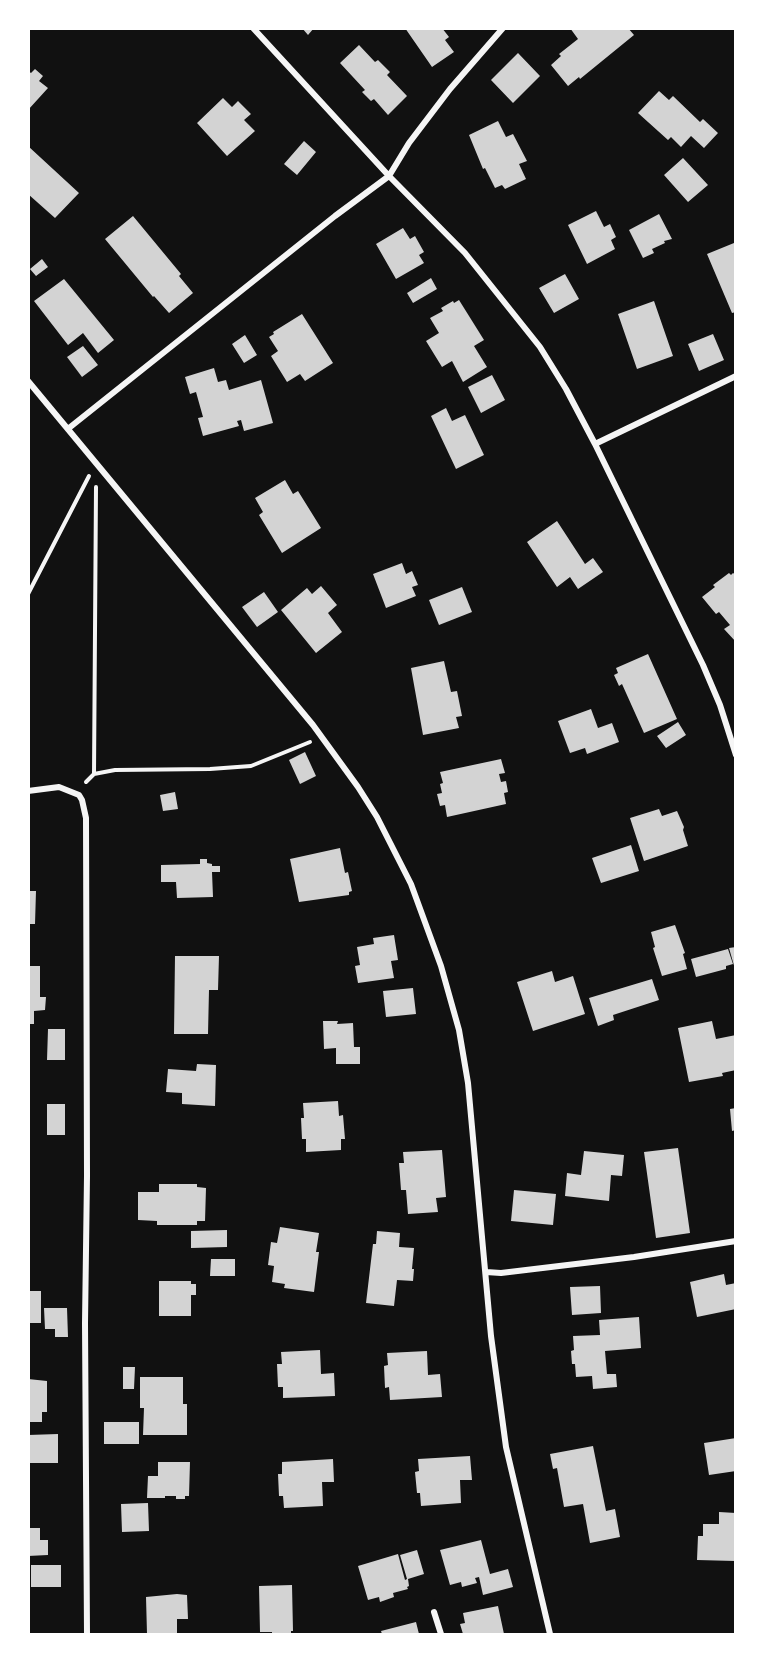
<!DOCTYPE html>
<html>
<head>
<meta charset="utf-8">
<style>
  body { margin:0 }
  #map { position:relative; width:764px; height:1663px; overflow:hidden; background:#111; font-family:"DM Sans",sans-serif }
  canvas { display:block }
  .frame { position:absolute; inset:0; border:30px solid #fff; pointer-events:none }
</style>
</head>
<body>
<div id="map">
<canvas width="764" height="1663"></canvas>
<div class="frame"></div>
</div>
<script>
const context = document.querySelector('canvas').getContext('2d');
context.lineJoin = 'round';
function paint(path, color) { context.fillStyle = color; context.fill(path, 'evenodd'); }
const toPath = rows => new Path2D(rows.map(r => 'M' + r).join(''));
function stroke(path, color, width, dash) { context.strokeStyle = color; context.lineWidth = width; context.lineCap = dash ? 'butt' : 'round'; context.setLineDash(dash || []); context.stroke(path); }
paint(toPath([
  [302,28,314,28,308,35],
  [405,28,442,28,449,37,445,40,454,52,432,67],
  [570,28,628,28,634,35,580,79,579,77,568,86,551,65,561,56,559,54,578,39],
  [359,45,375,62,378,60,390,72,387,75,407,96,388,115,374,99,371,101,362,92,365,90,340,63],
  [518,53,540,76,513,103,491,80],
  [35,69,43,76,39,81,48,88,28,110,28,71,31,73],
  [659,91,669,100,673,96,700,122,703,119,718,133,704,148,691,136,681,147,671,137,668,140,638,113],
  [223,98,232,107,238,101,251,114,244,120,255,131,227,156,197,123],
  [498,121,506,137,513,134,527,161,519,164,526,179,505,189,502,185,495,188,485,168,483,169,469,135],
  [304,141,316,152,297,175,284,164],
  [28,146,79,193,55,218,28,194],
  [683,158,708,185,688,202,664,175],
  [596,211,604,227,610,224,616,237,611,240,615,249,587,264,568,225],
  [659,214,672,239,664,241,665,243,652,249,654,253,643,258,629,230],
  [133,216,181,274,179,276,193,293,169,313,154,296,153,297,105,239],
  [403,228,410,239,415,236,424,252,419,255,424,263,396,279,376,244],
  [734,243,736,312,732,313,707,254],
  [42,259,48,267,36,276,30,269],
  [565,274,579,299,554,313,539,288],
  [431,278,437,289,413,303,407,293],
  [64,279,114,340,98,353,83,333,68,345,34,301],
  [459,300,484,340,474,346,487,367,463,382,452,361,442,367,426,341,439,333,430,318,443,311,441,308,453,301,454,303],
  [654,301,673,356,637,369,618,314],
  [302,314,333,363,305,381,300,374,287,382,271,356,278,351,269,337,274,334,273,332],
  [713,334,724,360,699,371,688,344],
  [245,335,257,355,244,363,232,344],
  [83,346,98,365,82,377,67,357],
  [214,368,218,382,226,380,229,390,261,380,273,423,244,431,241,420,237,421,239,426,203,436,198,418,203,417,196,392,190,394,185,377],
  [492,375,505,400,481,413,468,387],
  [446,408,452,421,465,415,484,455,456,469,431,416],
  [285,480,293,494,298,491,321,528,282,553,259,515,263,512,255,498],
  [557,521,585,564,593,558,603,572,578,589,570,577,557,587,527,542],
  [402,563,406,574,412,571,418,585,412,587,416,596,386,608,373,574],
  [729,573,731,575,733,573,736,575,736,642,724,629,730,625,719,612,716,614,702,597,715,587,713,585],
  [321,586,337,605,328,613,342,632,316,653,281,610,307,588,312,594],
  [462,587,472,612,439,625,429,600],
  [264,592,278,612,257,627,242,607],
  [648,654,677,719,644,733,622,684,619,686,614,675,618,673,616,668],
  [444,661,451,692,457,691,462,716,456,717,459,728,423,735,411,668],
  [591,709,598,728,612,723,619,742,587,754,585,748,570,753,558,721],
  [678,722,686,735,666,748,657,736],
  [305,752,316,776,300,784,289,760],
  [501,759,505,773,499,774,501,782,506,781,508,792,504,793,506,804,447,817,445,805,440,806,437,794,442,793,440,784,443,783,440,772],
  [175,792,178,809,163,811,160,795],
  [659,809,662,816,677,811,684,827,683,830,688,846,644,861,630,818],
  [631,845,639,871,601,883,592,858],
  [340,848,345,873,348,872,352,891,349,892,349,895,299,902,290,859],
  [200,859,207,859,207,863,212,864,212,866,220,866,220,872,212,872,213,897,177,898,176,882,161,882,161,865,200,864],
  [28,891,36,891,35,924,28,924],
  [675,925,685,953,683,954,687,969,662,976,653,948,655,947,651,932],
  [394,935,398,960,391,961,394,978,358,983,355,966,360,965,357,947,374,944,373,938],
  [736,947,736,969,735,969,729,948],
  [728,949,733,964,726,966,726,969,696,977,691,959],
  [175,956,219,956,218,990,209,990,208,1034,174,1034],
  [28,966,40,966,40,997,46,997,45,1010,34,1011,34,1024,28,1024],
  [552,971,555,982,573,976,585,1014,533,1031,517,982],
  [652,979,659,1000,613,1015,614,1020,598,1026,589,998],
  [413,988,416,1014,386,1017,383,991],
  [323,1021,338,1021,337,1024,353,1023,354,1047,360,1047,360,1064,336,1064,336,1048,324,1049],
  [712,1021,716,1039,736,1035,736,1070,722,1073,723,1076,689,1082,678,1028],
  [48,1029,65,1029,65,1060,47,1060],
  [197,1064,216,1065,215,1106,182,1104,182,1093,166,1092,168,1069,196,1071],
  [338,1101,339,1116,343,1115,345,1139,341,1139,341,1150,306,1152,306,1139,302,1139,301,1118,304,1118,303,1103],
  [47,1104,65,1104,65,1135,47,1135],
  [736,1108,736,1130,732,1131,730,1109],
  [678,1148,690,1233,656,1238,644,1152],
  [442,1150,446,1197,436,1198,438,1212,408,1214,406,1190,401,1190,399,1163,404,1163,403,1152],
  [584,1151,624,1155,622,1176,611,1175,609,1201,565,1196,567,1173,581,1175],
  [159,1184,197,1184,197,1187,206,1188,205,1221,197,1221,197,1225,157,1225,157,1221,138,1220,138,1192,159,1192],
  [514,1190,556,1194,553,1225,511,1221],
  [280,1227,319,1233,316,1252,319,1252,314,1292,284,1288,285,1284,272,1282,274,1266,268,1265,271,1242,277,1243],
  [227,1230,227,1247,191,1248,191,1231],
  [377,1231,400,1233,399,1247,414,1248,412,1269,414,1269,413,1281,397,1280,394,1306,366,1303,373,1244,376,1244],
  [211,1259,235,1259,235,1276,210,1276],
  [724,1274,726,1285,736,1283,736,1309,697,1317,690,1282],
  [159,1281,191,1281,191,1284,196,1284,196,1295,191,1295,191,1316,159,1316],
  [600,1286,601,1313,572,1315,570,1287],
  [28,1291,41,1291,41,1323,28,1323],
  [44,1308,67,1308,68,1337,55,1337,55,1329,45,1329],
  [639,1317,641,1348,605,1351,607,1374,616,1374,617,1387,593,1389,592,1376,576,1377,575,1364,572,1364,571,1351,574,1350,573,1336,600,1335,599,1320],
  [320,1350,321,1374,334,1373,335,1396,283,1398,283,1387,278,1387,277,1364,282,1364,281,1352],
  [427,1351,428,1375,440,1374,442,1397,390,1400,389,1387,385,1388,384,1366,388,1365,387,1353],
  [123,1367,135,1367,134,1389,123,1389],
  [140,1377,183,1377,183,1404,187,1404,187,1435,143,1435,144,1408,140,1408],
  [28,1379,47,1381,47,1412,42,1412,42,1422,28,1422],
  [104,1422,139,1422,139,1444,104,1444],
  [58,1434,58,1463,28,1463,28,1435],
  [736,1438,736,1471,709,1475,704,1443],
  [593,1446,606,1511,615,1509,620,1537,590,1543,583,1504,564,1507,557,1468,553,1469,550,1454],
  [470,1456,472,1480,460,1480,461,1503,421,1506,420,1493,417,1493,415,1472,419,1471,418,1459],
  [333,1459,334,1482,322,1482,323,1506,284,1508,283,1496,279,1496,278,1474,282,1474,282,1462],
  [158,1462,190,1462,189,1496,185,1496,185,1499,176,1499,176,1496,165,1496,165,1498,147,1498,148,1476,158,1476],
  [148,1503,149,1531,122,1532,121,1504],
  [719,1512,736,1513,735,1561,697,1560,698,1536,703,1536,703,1524,719,1524],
  [28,1528,40,1528,40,1540,48,1540,48,1555,28,1556],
  [481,1540,490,1574,508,1569,513,1587,483,1595,479,1577,475,1578,477,1583,462,1587,461,1582,450,1585,440,1550],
  [417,1550,424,1574,408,1579,409,1586,407,1587,408,1589,393,1593,394,1597,380,1602,379,1597,368,1600,358,1566,398,1554,405,1580,407,1579,400,1555],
  [31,1565,61,1565,61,1587,31,1587],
  [292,1585,293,1631,291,1631,291,1634,272,1634,272,1632,260,1632,259,1586],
  [177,1594,187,1595,188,1619,177,1619,177,1634,147,1634,146,1597],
  [498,1606,504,1634,463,1634,460,1624,465,1623,463,1613],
  [416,1622,419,1634,382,1634,381,1631]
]), '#d3d3d3');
stroke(toPath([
  [28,594,89,476],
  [94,774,115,770,210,769,251,766,310,742],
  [86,782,94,774,96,487]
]), '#f5f5f5', 4);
stroke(toPath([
  [253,28,389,176,465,253,540,347,566,389,595,444,703,665,720,705,736,755],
  [28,381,313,725,358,787,377,817,411,884,441,966,459,1030,468,1083,491,1336,506,1447,550,1634],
  [69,428,335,216,389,176,409,143,450,89,503,28],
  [595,444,736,376],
  [28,791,59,787,79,795,82,800,86,818,87,1176,85,1323,87,1634],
  [486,1272,501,1273,634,1257,736,1241],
  [434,1612,441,1634]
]), '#f5f5f5', 6);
</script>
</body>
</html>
